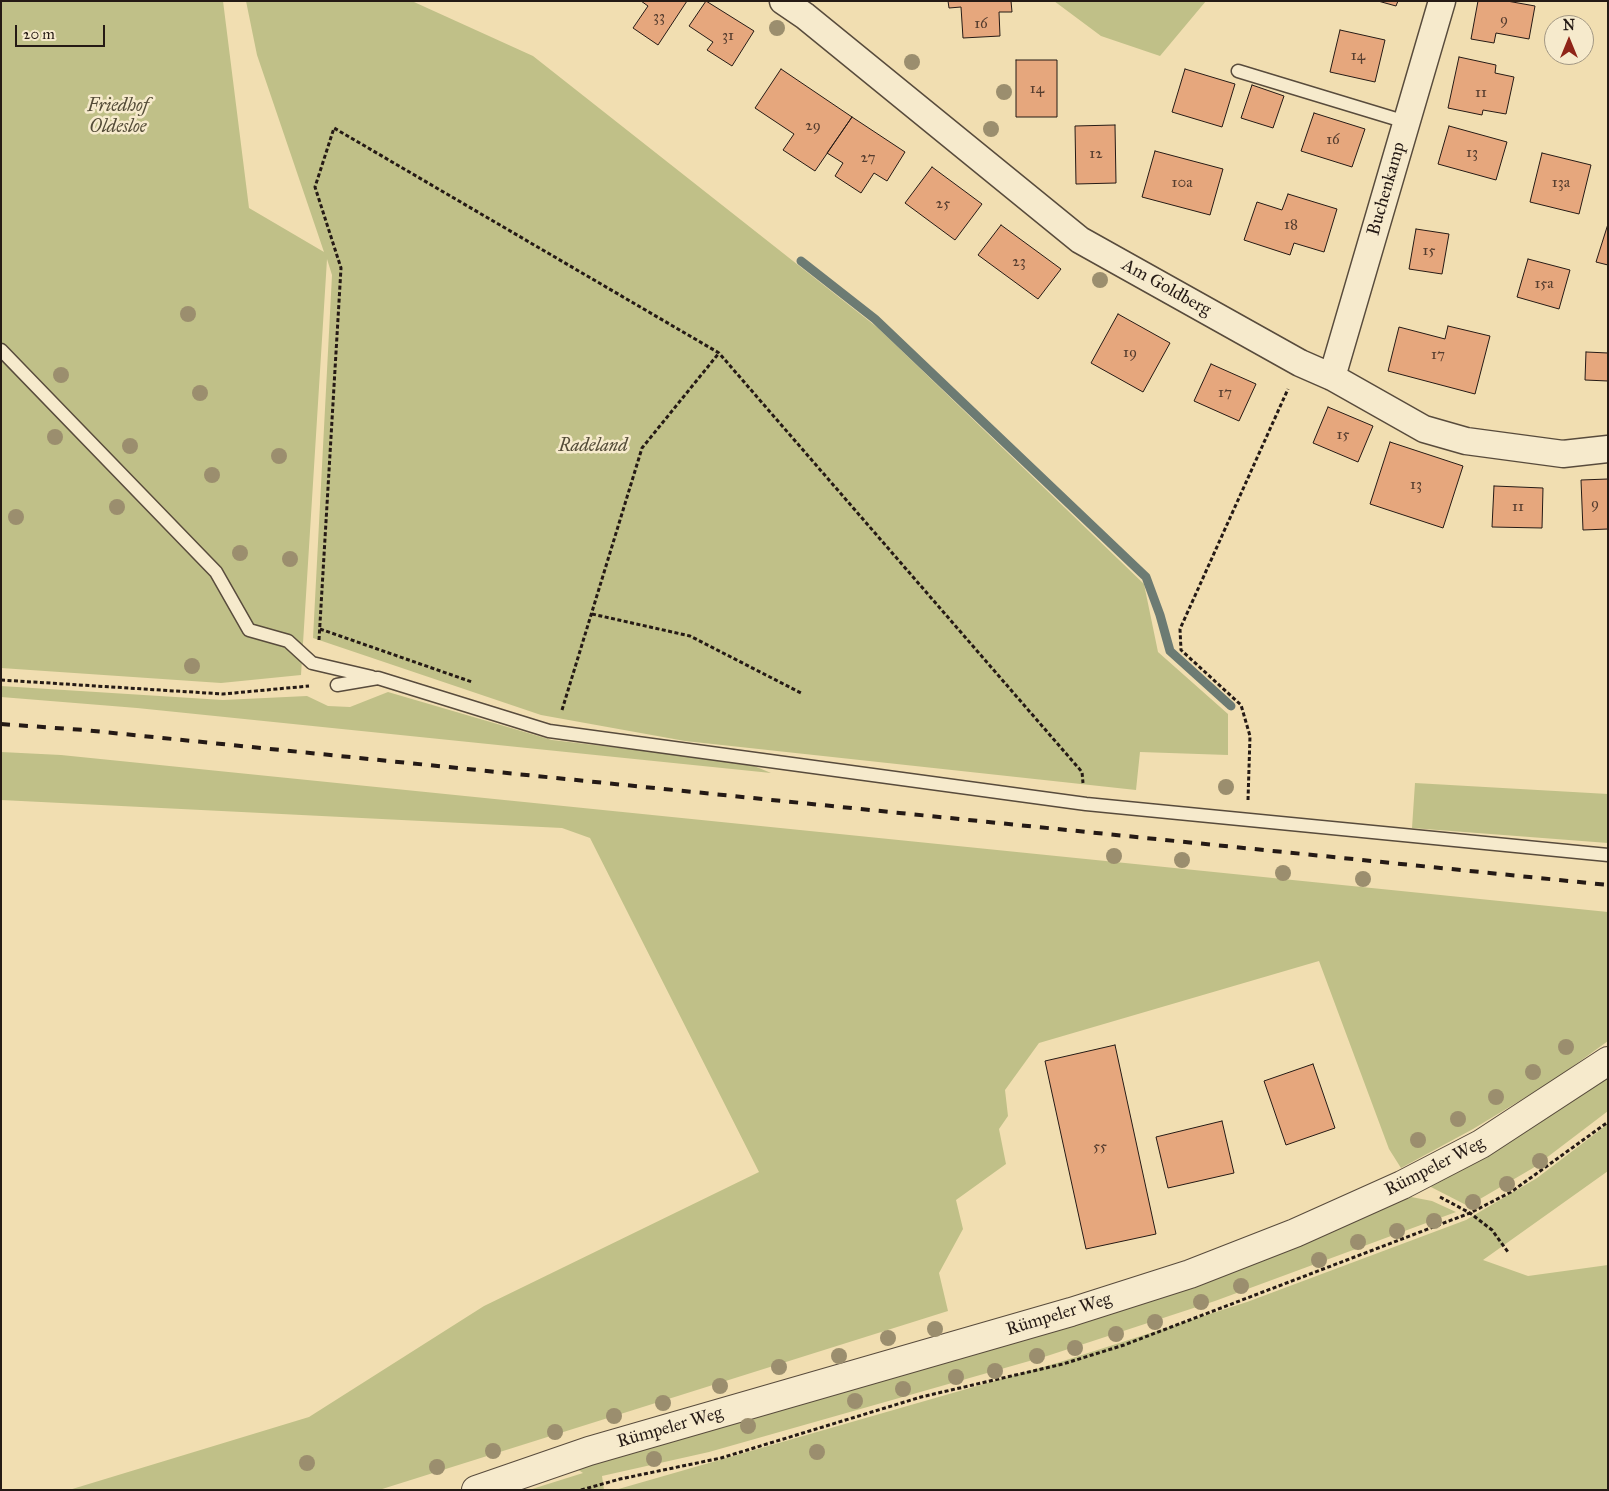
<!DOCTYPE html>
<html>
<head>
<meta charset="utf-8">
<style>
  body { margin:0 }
  #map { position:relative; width:1609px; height:1491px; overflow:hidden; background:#f1deb1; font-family:"IM FELL Great Primer",serif }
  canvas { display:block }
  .frame { position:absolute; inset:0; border:2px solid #251a15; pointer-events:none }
  .north { position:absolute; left:1544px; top:15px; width:50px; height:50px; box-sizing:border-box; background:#f6eacc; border:1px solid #a29783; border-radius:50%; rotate:0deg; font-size:14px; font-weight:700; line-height:20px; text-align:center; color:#251a15 }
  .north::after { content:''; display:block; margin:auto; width:18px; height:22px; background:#8f2418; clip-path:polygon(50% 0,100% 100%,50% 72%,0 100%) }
  .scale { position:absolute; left:15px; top:25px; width:90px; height:22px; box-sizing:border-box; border:2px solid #251a15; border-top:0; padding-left:6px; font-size:15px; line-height:18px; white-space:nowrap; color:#251a15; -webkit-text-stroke:4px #f6eacc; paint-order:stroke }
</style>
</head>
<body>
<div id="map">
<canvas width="1609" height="1491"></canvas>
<div class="frame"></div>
<div class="north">N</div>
<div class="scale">20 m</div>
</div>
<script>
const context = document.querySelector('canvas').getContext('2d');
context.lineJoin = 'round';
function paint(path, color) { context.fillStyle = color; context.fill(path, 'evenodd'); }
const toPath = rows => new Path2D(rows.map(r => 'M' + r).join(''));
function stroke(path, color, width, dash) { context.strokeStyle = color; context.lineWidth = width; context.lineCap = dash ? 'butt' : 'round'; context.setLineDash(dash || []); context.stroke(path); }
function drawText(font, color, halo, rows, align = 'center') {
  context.font = font + ' "IM FELL Great Primer",serif'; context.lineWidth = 5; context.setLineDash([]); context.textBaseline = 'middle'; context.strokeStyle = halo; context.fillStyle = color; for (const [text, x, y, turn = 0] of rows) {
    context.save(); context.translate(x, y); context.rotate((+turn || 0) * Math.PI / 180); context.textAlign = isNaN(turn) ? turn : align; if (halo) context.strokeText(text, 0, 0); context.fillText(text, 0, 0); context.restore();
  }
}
paint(toPath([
  [1,1,223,1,249,208,324,252,257,55,246,1,414,2,533,56,878,328,1144,584,1158,652,1228,714,1228,755,1140,752,1136,790,685,741,541,715,313,638,332,275,327,259,301,675,221,683,1,668],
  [1054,1,1206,1,1160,56,1101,36],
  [1,686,223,700,307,696,328,706,350,707,388,692,552,740,747,763,771,773,137,708,1,697],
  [1,752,61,755,1608,912,1608,1041,1554,1080,1473,1129,1401,1168,1389,1149,1319,961,1039,1043,1005,1090,1008,1116,999,1129,1006,1164,956,1200,963,1229,939,1273,948,1311,379,1490,69,1490,309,1417,484,1306,759,1172,590,838,562,828,1,800],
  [1415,783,1608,794,1608,843,1412,828],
  [1608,1074,1608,1111,1533,1168,1468,1206,1427,1185],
  [1608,1124,1608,1171,1483,1260,1528,1276,1608,1265,1608,1490,615,1490,1057,1363,1247,1302,1466,1220,1537,1178],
  [1406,1196,1432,1201,1456,1212,1215,1301,1047,1356,709,1452,602,1476,604,1490,529,1490,583,1473,577,1469,1109,1315,1258,1262]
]), '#c0c088');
stroke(toPath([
  [801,261,875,319,1146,577,1160,615,1170,651,1231,706]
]), '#6c7b73', 9);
const building = toPath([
  [641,1,687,1,658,45,633,28,648,6,641,1],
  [706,1,754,31,732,66,707,50,713,42,689,26,706,1],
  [948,1,1011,1,1012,12,999,12,1000,36,963,38,961,7,949,8,948,1],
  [1378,1,1398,1,1396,6,1378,1],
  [1478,1,1507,1,1535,6,1529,39,1496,33,1494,43,1471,39,1478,1],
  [1340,30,1385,40,1375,82,1330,72,1340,30],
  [1459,57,1496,65,1495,73,1514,77,1506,114,1483,110,1482,115,1448,108,1459,57],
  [1016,60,1057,60,1057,117,1016,117,1016,60],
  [781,69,852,117,815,171,783,150,794,134,755,108,781,69],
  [1185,69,1235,84,1222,127,1172,112,1185,69],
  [1252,85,1284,96,1273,128,1241,118,1252,85],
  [1314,113,1365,129,1352,167,1301,151,1314,113],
  [852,117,905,152,887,181,874,173,861,193,835,176,843,163,827,153,852,117],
  [1115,125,1116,183,1076,184,1075,126,1115,125],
  [1449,126,1507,142,1496,180,1438,164,1449,126],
  [1155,151,1223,169,1210,215,1142,197,1155,151],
  [1542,153,1591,165,1579,214,1530,202,1542,153],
  [932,167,982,204,955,240,905,203,932,167],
  [1288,194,1337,209,1324,252,1294,243,1290,255,1244,240,1257,202,1282,210,1288,194],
  [1608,224,1608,265,1596,262,1608,224],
  [1001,225,1061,269,1038,299,978,255,1001,225],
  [1416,229,1449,234,1442,274,1409,269,1416,229],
  [1528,259,1570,270,1559,309,1517,297,1528,259],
  [1118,314,1170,343,1143,392,1091,363,1118,314],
  [1448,326,1490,336,1475,394,1388,371,1399,327,1445,339,1448,326],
  [1586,352,1608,353,1608,381,1585,380,1586,352],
  [1211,364,1256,384,1239,421,1194,401,1211,364],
  [1328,407,1373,426,1358,462,1313,443,1328,407],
  [1390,442,1463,466,1443,528,1370,504,1390,442],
  [1608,479,1608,529,1583,530,1581,480,1608,479],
  [1494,486,1543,488,1542,528,1492,527,1494,486],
  [1115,1045,1156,1234,1086,1249,1045,1061,1115,1045],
  [1313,1064,1335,1128,1286,1145,1264,1081,1313,1064],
  [1222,1121,1234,1173,1168,1188,1156,1137,1222,1121]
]);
paint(building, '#e6a77d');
stroke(building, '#251a15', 1);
const service = toPath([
  [1238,71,1406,122],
  [1,350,216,572,249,630,288,641,312,663,372,677],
  [337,685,378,678,549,731,1086,804,1608,855]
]);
const minor = toPath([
  [783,1,805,16,1080,240,1300,363,1332,377,1424,429,1466,441,1563,454,1608,449],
  [1332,377,1442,1]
]);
const tertiary = toPath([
  [476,1490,589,1451,1071,1312,1190,1274,1295,1233,1402,1185,1481,1144,1608,1061]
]);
stroke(service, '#584b3c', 15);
stroke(minor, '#584b3c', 29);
stroke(tertiary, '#584b3c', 30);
stroke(toPath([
  [592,614,690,636,803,694],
  [320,629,472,682],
  [319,640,341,268,315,187,334,128,719,353,1082,772,1083,783],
  [1,680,223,694,309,686],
  [562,710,642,448,719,353],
  [1248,800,1250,736,1241,705,1181,650,1180,629,1288,389],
  [1440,1197,1470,1213,1492,1230,1508,1252],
  [581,1490,620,1479,721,1458,921,1397,1063,1364,1124,1345,1470,1213,1511,1192,1608,1122]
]), '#251a15', 3, [4, 2.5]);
stroke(service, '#f6eacc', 12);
stroke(minor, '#f6eacc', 26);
stroke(tertiary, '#f6eacc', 28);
stroke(toPath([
  [1,724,84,730,1608,885]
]), '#251a15', 4, [9, 9]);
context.fillStyle = '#9b8e6e';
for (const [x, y] of [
  [777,28],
  [912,62],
  [1004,92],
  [991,129],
  [1100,280],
  [188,314],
  [61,375],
  [200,393],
  [55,437],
  [130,446],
  [279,456],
  [212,475],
  [117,507],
  [16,517],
  [240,553],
  [290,559],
  [192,666],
  [1226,787],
  [1114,856],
  [1182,860],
  [1283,873],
  [1363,879],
  [1566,1047],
  [1533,1072],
  [1496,1097],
  [1458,1119],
  [1418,1140],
  [1540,1161],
  [1507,1184],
  [1473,1202],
  [1434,1221],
  [1397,1231],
  [1358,1242],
  [1319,1260],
  [1241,1286],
  [1201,1302],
  [1155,1322],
  [935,1329],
  [1116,1334],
  [888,1338],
  [1075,1348],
  [839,1356],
  [1037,1356],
  [779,1367],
  [995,1371],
  [956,1377],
  [720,1386],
  [903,1389],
  [855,1401],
  [663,1403],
  [614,1416],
  [748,1426],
  [555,1432],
  [493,1451],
  [817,1452],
  [654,1459],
  [307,1463],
  [437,1467]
]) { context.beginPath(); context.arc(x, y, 8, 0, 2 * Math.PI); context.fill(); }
drawText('15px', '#553d2f', null, [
  ["33",659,17],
  ["9",1504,20],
  ["16",981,24],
  ["31",728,36],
  ["14",1358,56],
  ["14",1037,89],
  ["11",1481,93],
  ["29",813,126],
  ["16",1333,140],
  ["13",1472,153],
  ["12",1096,154],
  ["27",868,158],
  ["10a",1182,183],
  ["13a",1561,183],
  ["25",943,204],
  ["18",1291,225],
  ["15",1429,251],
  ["23",1019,262],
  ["15a",1544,284],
  ["19",1130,353],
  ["17",1438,355],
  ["17",1225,393],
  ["15",1343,435],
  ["13",1416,485],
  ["9",1595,504],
  ["11",1518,507],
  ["55",1100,1147]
]);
drawText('italic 18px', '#544c38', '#f6eacc', [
  ["Friedhof",118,107],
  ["Oldesloe",118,128],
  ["Radeland",593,447]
]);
drawText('18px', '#251a15', '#f6eacc', [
  ["Buchenkamp",1387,189,-74],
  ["Am Goldberg",1166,288,29],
  ["Rümpeler Weg",1435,1167,-27],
  ["Rümpeler Weg",1059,1315,-17],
  ["Rümpeler Weg",670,1428,-16]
]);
</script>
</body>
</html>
